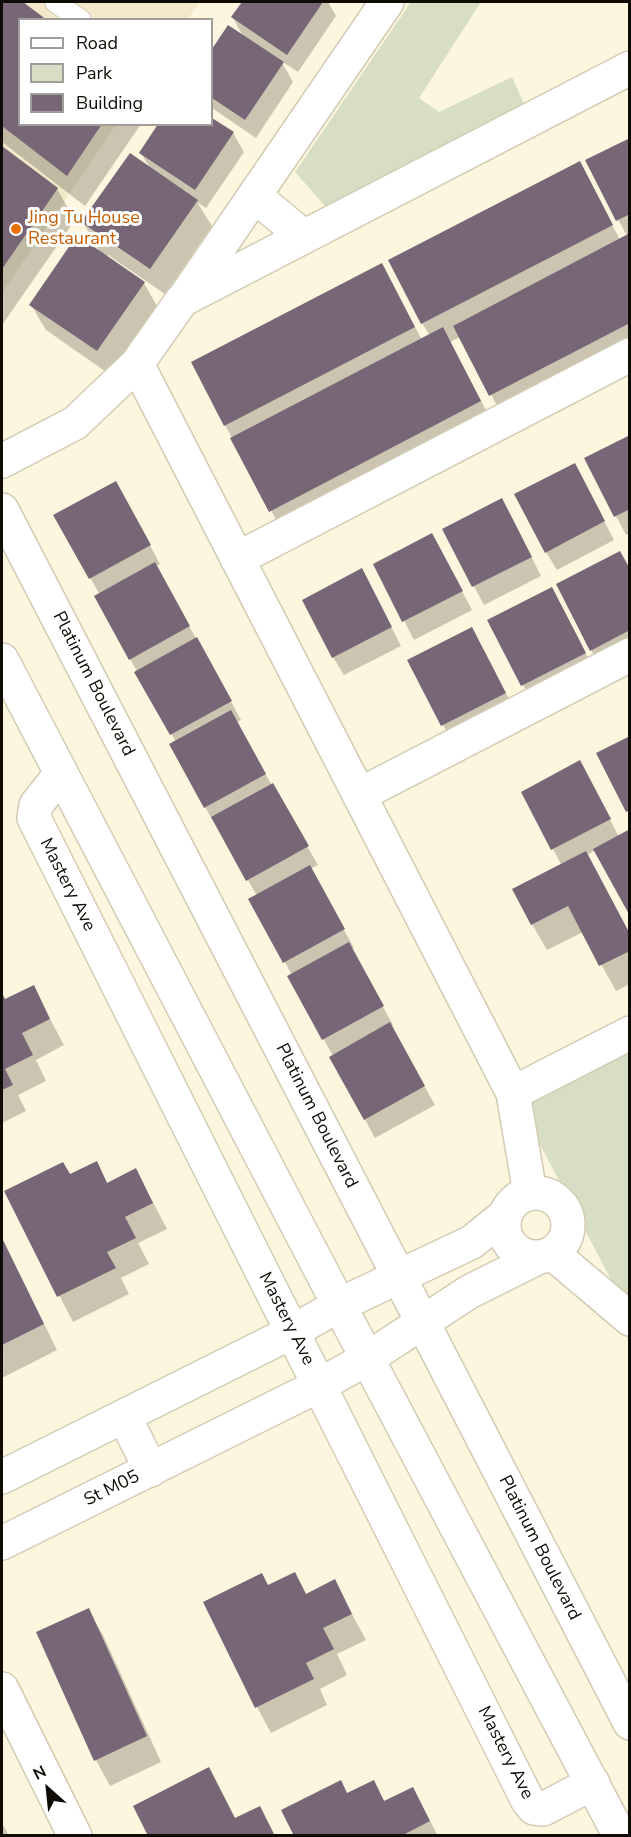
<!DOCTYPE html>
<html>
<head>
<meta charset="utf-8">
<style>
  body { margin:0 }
  #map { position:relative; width:631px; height:1837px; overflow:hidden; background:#fdf6de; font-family:"Nunito Sans",sans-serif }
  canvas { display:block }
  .frame { position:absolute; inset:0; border:3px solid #0e0c05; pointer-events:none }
  .legend { position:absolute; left:18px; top:18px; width:195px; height:108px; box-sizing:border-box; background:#fff; border:2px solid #9f9e9b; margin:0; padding:8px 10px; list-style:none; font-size:18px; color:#0e0c05 }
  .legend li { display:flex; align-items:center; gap:12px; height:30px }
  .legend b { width:30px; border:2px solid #9f9e9b }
  .north { position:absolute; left:18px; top:1759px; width:60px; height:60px; -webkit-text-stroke:4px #fff; paint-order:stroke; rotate:333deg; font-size:16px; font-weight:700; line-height:24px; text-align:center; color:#0e0c05 }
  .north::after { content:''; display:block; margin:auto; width:21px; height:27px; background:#0e0c05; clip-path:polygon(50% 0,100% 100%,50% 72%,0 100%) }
</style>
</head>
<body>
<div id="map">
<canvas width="631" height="1837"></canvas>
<div class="frame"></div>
<ul class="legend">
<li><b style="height:8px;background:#fff"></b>Road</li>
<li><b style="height:16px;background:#d7dec3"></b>Park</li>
<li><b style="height:16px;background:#766676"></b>Building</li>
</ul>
<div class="north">N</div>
</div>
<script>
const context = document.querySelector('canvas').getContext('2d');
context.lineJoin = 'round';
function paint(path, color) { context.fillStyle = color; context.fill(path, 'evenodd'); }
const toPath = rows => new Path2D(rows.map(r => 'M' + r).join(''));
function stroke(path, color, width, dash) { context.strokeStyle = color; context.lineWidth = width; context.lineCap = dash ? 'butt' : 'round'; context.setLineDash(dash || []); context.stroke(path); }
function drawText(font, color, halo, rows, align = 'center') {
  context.font = font + ' "Nunito Sans",sans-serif'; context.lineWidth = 6; context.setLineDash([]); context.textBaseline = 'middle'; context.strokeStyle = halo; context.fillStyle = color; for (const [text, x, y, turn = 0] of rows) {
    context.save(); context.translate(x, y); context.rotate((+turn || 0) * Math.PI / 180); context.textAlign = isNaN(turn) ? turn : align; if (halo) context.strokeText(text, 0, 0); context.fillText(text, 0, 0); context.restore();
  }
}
paint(toPath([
  [2,2,200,2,188,19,20,20,20,124,116,125,2,293]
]), '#f2e9cb');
paint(toPath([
  [411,2,481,2,419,98,439,112,512,77,525,106,326,207,295,172],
  [629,1033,629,1314,513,1093]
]), '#d7dec3');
paint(toPath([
  [2,2,21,2,45,20,20,20,20,124,141,124,85,206,2,142],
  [244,2,328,2,336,16,298,72,281,61,293,82,256,138,212,108,212,52,228,27,244,38,233,18],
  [212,119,233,133,244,152,206,208,197,202,212,226,165,294,108,255,107,257,144,283,158,308,112,376,46,330,31,305,101,254,83,222,150,168,141,153,212,124],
  [630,139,630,363,508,426,460,337,450,342,498,433,288,542,225,425,382,265,422,340,430,336,422,323,594,189,620,240,627,236,587,161],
  [2,148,57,189,75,220,2,325],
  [630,437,630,533,626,535,586,459],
  [585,484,614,540,557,570,546,552],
  [126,501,160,564,156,566,241,720,236,723,318,865,310,869,354,948,351,949,393,1025,391,1026,435,1105,375,1138,331,1058,333,1056,289,977,292,975,250,900,257,896,217,825,216,826,205,807,176,742,96,597,100,595,55,516],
  [512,518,541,576,484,605,444,530],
  [442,553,472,610,414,640,375,564],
  [630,570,630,663,606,675,591,650],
  [372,589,401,646,344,675,333,657],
  [566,615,599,679,537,711,489,621],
  [486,654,519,719,457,751,409,661],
  [590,781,619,837,587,855,630,935,630,984,616,991,583,932,547,950,532,924,562,866,523,792],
  [33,987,64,1045,36,1060,46,1081,18,1095,26,1111,2,1123,2,994,5,1001],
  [96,1163,108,1184,136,1170,167,1229,138,1243,149,1264,121,1278,129,1294,73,1322,6,1192,70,1176],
  [2,1238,57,1350,2,1378],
  [334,1581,366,1640,337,1654,347,1675,320,1689,327,1705,271,1733,257,1707,268,1587,306,1595],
  [88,1610,103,1635,161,1762,110,1786,96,1760],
  [373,1782,385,1802,413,1789,438,1836,296,1836,347,1794],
  [2,1823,9,1836,2,1836]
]), '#0003');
paint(toPath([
  [2,2,23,2,47,20,20,20,20,124,102,124,67,176,2,126],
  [242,2,323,2,287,55,231,17],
  [228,25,284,62,245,120,212,98,212,49],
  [212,118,234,132,195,190,139,153,158,124,212,124],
  [630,138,630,214,616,221,585,160],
  [2,146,58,188,2,269],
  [130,153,198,200,150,269,81,222],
  [580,161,613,225,421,324,388,260],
  [630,233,630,323,489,396,453,326],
  [77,235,145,282,97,351,29,305],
  [382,263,415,327,224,426,191,362],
  [443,327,481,401,269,512,230,438],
  [630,435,630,509,614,517,584,458],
  [575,463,605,521,545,553,514,494],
  [116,481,151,545,89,579,53,515],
  [502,498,532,557,472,587,442,529],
  [432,533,463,591,402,622,373,564],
  [620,551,630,569,630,630,590,651,556,584],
  [155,562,190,626,129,660,94,596],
  [362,568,392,627,332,658,302,600],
  [552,587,586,653,521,686,487,620],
  [472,627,506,693,441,726,407,660],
  [197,637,232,701,170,735,134,672],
  [231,710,266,774,204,808,169,744],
  [630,736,630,810,626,812,596,753],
  [580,760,611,819,551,850,521,792],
  [273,783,309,846,246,881,211,817],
  [630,829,630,916,593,849],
  [586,851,630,934,630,951,599,966,568,906,531,925,512,889],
  [310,865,345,929,283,963,248,899],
  [349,942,384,1006,322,1040,287,976],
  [34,985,50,1019,22,1033,33,1055,5,1069,13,1085,2,1090,2,993,5,999],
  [390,1022,425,1086,364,1120,329,1057],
  [97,1161,107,1183,136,1168,153,1203,125,1217,136,1238,107,1252,116,1268,57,1297,4,1191,63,1162,70,1174],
  [2,1238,44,1324,2,1345],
  [295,1572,306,1594,335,1579,352,1614,323,1628,334,1649,306,1663,314,1679,255,1708,203,1602,262,1573,268,1585],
  [89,1608,147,1736,94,1761,36,1632],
  [209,1767,235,1818,260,1806,275,1836,148,1836,133,1806],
  [341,1780,347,1793,374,1780,384,1801,413,1787,430,1821,401,1836,294,1836,281,1810]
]), '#766676');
const lane = toPath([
  [55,2,81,20]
]);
const street = toPath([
  [255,196,304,237],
  [185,297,387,2],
  [137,364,513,1093,530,1193],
  [2,461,75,423,137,364,182,300,630,68],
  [237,559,630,355],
  [60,775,36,805,34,818,528,1801,534,1808,543,1809,593,1783],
  [359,795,630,655],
  [513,1093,630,1033],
  '504 1225a32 32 0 1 1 64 0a32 32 0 1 1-64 0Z',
  [552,1253,630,1319],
  [124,1416,151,1470],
  [2,1477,292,1332,339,1305,472,1242,504,1216],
  [2,1543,320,1385,368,1358,469,1292,539,1257],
  [2,1689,75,1836]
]);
const secondary = toPath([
  [2,510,630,1723],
  [2,660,339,1305,620,1836]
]);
stroke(lane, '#d2cbb4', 22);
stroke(street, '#d2cbb4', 36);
stroke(secondary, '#d2cbb4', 36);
stroke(lane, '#fff', 20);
stroke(street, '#fff', 33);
stroke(secondary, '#fff', 33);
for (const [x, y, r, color] of [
  [16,229,6,"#e8710a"]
]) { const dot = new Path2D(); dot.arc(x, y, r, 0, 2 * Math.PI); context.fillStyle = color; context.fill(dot); stroke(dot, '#fff', 2); }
drawText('18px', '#c56008', '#fff', [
  ["Jing Tu House",28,219],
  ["Restaurant",28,240]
], 'left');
drawText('18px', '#0e0c05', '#fff', [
  ["Platinum Boulevard",93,684,63],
  ["Mastery Ave",67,885,63],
  ["Platinum Boulevard",316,1116,63],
  ["Mastery Ave",286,1319,63],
  ["St M05",112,1489,-26],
  ["Platinum Boulevard",539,1548,63],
  ["Mastery Ave",505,1753,63]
]);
</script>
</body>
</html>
